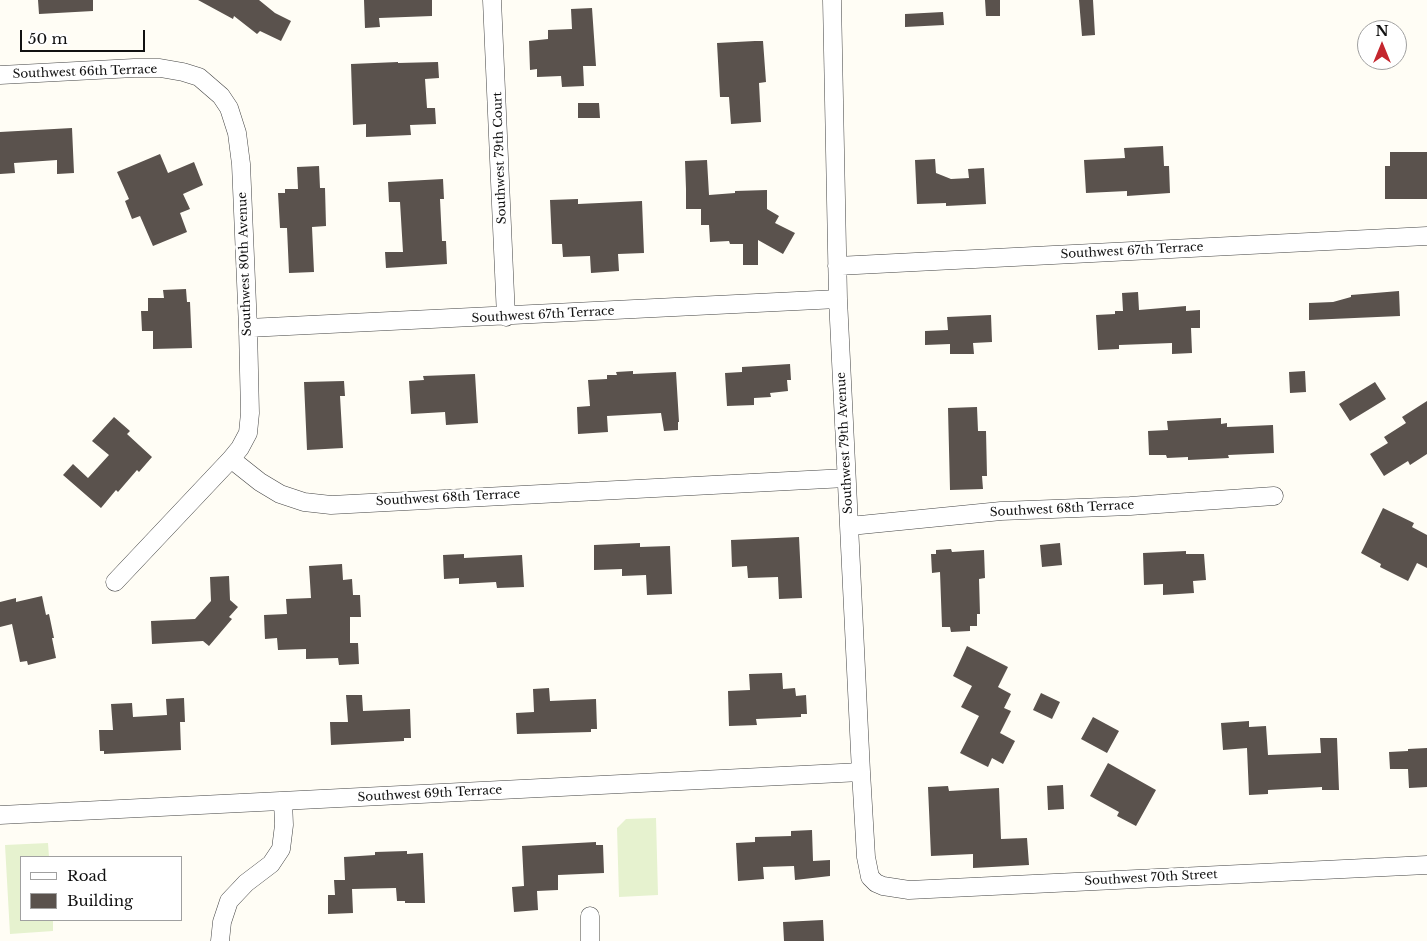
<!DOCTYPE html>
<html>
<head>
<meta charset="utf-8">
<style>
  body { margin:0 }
  #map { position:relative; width:1427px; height:941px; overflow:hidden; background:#fffdf5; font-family:"Libre Baskerville",serif }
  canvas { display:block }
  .legend { position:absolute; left:20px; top:856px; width:162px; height:65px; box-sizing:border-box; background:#fff; border:1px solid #a0a0a0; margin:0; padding:6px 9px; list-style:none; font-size:15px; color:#111 }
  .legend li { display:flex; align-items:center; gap:10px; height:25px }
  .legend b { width:25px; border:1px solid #a0a0a0 }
  .north { position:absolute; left:1357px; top:20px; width:50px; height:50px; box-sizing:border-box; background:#fff; border:1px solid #a0a0a0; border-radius:50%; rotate:0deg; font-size:14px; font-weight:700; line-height:20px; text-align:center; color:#111 }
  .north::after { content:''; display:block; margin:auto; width:18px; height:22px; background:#c4262e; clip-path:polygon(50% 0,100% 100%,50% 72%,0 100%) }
  .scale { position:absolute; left:20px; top:30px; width:125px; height:22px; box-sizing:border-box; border:2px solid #111; border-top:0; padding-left:6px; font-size:15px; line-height:18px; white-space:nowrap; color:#111; -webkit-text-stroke:4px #fff; paint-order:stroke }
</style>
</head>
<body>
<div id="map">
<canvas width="1427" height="941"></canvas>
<ul class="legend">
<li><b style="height:6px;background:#fff"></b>Road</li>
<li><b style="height:14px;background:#5a524d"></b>Building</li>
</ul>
<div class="north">N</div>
<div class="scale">50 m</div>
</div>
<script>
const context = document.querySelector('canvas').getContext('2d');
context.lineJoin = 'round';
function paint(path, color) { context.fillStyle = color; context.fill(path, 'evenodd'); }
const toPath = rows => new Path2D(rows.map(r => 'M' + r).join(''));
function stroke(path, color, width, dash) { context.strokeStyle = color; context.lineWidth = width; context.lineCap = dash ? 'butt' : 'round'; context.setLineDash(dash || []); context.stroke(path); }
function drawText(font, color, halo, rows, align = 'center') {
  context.font = font + ' "Libre Baskerville",serif'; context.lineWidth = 5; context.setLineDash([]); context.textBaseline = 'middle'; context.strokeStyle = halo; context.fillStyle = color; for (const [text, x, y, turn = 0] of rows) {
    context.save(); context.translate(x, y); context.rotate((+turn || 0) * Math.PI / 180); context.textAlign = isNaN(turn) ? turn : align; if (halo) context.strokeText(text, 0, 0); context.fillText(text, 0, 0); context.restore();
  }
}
paint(toPath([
  [656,818,658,895,619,897,617,828,626,819],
  [48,843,49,857,21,857,21,920,53,920,53,931,10,934,5,845]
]), '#e6f2cf');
paint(toPath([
  [38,0,93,0,93,11,39,14],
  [198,0,259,0,275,13,291,21,281,41,260,31,257,34,234,16,233,19],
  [364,0,432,0,432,16,379,18,380,27,365,28],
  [985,0,1000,0,1000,16,986,16],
  [1079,0,1093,0,1095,35,1082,36],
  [592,8,596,66,583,66,584,86,562,87,561,76,537,77,537,69,530,70,529,41,548,39,548,30,572,29,571,9],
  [943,12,944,25,905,27,905,14],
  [755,41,763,41,766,82,759,83,761,122,731,124,729,97,720,97,717,43],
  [398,62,398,63,438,62,439,78,425,79,427,108,435,108,436,124,410,125,411,135,366,137,366,124,353,125,351,64],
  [578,103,599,103,600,118,578,118],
  [72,128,74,173,57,174,57,160,14,163,15,173,0,174,0,132],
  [1163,146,1164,166,1169,166,1170,193,1127,196,1127,191,1086,193,1084,160,1125,158,1124,148],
  [1390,152,1427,152,1427,199,1385,199,1385,166,1390,166],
  [160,154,168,173,194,162,203,185,183,194,190,209,180,213,187,232,153,246,140,216,132,219,125,201,129,199,117,172],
  [935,159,936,173,951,179,969,178,968,169,984,168,986,204,946,206,946,203,917,204,915,160],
  [707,160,709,195,735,193,735,191,767,190,767,209,779,216,775,223,795,233,783,254,758,240,758,265,743,265,743,244,730,244,729,241,710,242,709,225,701,225,701,209,686,209,686,189,685,161],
  [319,166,320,188,325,188,326,226,312,227,314,272,289,273,287,228,280,228,278,193,285,193,285,189,298,189,297,167],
  [443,179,444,199,440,199,442,241,446,241,447,264,386,268,385,252,403,252,400,202,389,202,388,182],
  [578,199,578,204,642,201,644,253,618,254,619,271,591,273,590,256,563,257,562,244,552,244,550,200],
  [186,289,187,302,190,302,192,348,153,349,153,331,142,331,141,311,148,311,148,298,164,298,163,290],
  [1399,291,1400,316,1309,320,1309,303,1333,302,1351,297,1351,295],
  [1138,292,1139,310,1186,306,1186,311,1200,310,1200,328,1191,328,1192,353,1172,354,1172,343,1119,345,1119,349,1098,350,1096,315,1115,314,1115,311,1123,311,1122,293],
  [991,315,992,342,973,343,974,354,950,354,950,344,925,345,925,331,948,330,947,317],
  [790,364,791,380,787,380,788,391,770,393,771,397,754,398,754,405,727,406,725,373,742,372,742,367],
  [633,371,633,374,676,372,679,422,678,422,678,430,664,431,661,413,607,416,608,432,578,434,577,407,590,406,588,380,607,379,607,375,617,375,616,372],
  [1305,371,1306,392,1290,393,1289,372],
  [475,374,478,423,446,425,445,412,411,414,409,381,424,380,423,376],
  [344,381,345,396,340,396,343,448,307,450,304,382],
  [1375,382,1386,399,1350,421,1339,404],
  [1427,401,1427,454,1410,465,1408,461,1384,476,1370,454,1388,443,1384,437,1406,423,1402,417],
  [977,407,978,431,986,431,987,476,982,476,983,489,950,490,948,408],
  [114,417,130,431,127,434,152,457,139,472,137,470,118,492,116,490,101,508,63,475,73,464,88,478,109,455,92,441],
  [1221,418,1221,424,1227,423,1227,427,1273,425,1274,453,1228,455,1229,458,1188,460,1188,457,1167,458,1166,455,1149,455,1148,431,1168,430,1167,421],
  [1383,508,1414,523,1412,527,1427,535,1427,568,1417,563,1408,581,1380,567,1381,564,1361,553],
  [799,537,802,598,779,599,778,577,748,578,747,566,732,567,731,540],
  [640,543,640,547,670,546,672,594,647,595,646,575,622,576,622,569,594,570,594,545],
  [1060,543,1062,565,1042,567,1040,545],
  [951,549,952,552,984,550,985,578,979,579,980,614,977,614,977,626,970,626,970,631,951,632,950,627,942,627,940,572,932,573,931,554,936,554,936,550],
  [1186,551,1186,554,1204,554,1206,580,1193,581,1194,593,1163,595,1163,584,1144,585,1143,553],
  [464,554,464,558,522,555,524,587,497,588,496,582,459,584,459,578,444,579,443,555],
  [342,564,343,580,352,579,353,595,360,595,361,617,350,617,350,643,358,643,359,664,339,665,338,658,306,659,306,649,278,650,277,638,265,639,264,615,287,614,286,599,311,598,309,566],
  [229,576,230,600,238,607,229,617,232,619,209,646,203,641,152,644,151,621,195,619,211,601,210,577],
  [42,596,46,615,49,614,54,638,52,638,56,658,28,665,27,661,20,662,12,624,0,627,0,602,16,598,16,602],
  [967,646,1008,667,998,687,1011,694,1004,708,1011,711,1000,733,1015,741,1003,764,992,758,988,767,960,753,979,716,961,707,972,686,953,676],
  [782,673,783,689,795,688,796,696,806,695,807,714,801,714,801,717,756,719,757,725,729,726,728,691,750,690,749,674],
  [549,688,550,701,596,699,597,729,591,729,591,732,517,734,516,713,534,712,533,689],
  [1041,693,1060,702,1052,719,1033,710],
  [346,695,362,695,363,711,410,709,411,738,404,738,404,741,331,745,330,722,348,722],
  [184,698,185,722,180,722,181,750,104,754,104,751,100,751,99,730,113,730,111,704,132,703,133,717,167,715,166,699],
  [1093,717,1119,731,1107,753,1081,739],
  [1249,721,1249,727,1266,726,1268,755,1321,753,1320,738,1337,738,1339,790,1322,790,1322,787,1268,790,1268,794,1249,795,1247,748,1223,750,1221,723],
  [1427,748,1427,787,1409,788,1408,769,1390,769,1389,752,1408,751,1408,749],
  [1108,763,1156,790,1136,826,1117,816,1119,812,1090,796],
  [1063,785,1064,809,1048,810,1047,786],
  [948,786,949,791,999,788,1001,839,1027,838,1029,865,973,868,973,854,931,856,928,787],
  [812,830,813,861,830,860,830,876,795,880,794,866,763,867,764,879,738,881,736,843,755,842,755,837,791,836,791,831],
  [596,842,596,845,603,845,604,873,558,875,558,890,537,891,538,910,514,912,512,887,524,886,522,846],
  [407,851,407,854,423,853,425,903,405,903,405,901,397,901,396,888,352,889,353,913,328,914,328,895,335,895,334,880,345,880,344,857,375,855,375,852],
  [823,920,824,941,784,941,783,922]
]), '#5a524d');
const minor = toPath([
  [492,0,506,317],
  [832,0,838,299,861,772,866,857,870,877,876,883,883,886,909,890,1427,865],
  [0,75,134,68,160,68,183,72,199,77,221,96,229,108,237,133,241,164,248,328,250,413,248,433,240,448,231,459,115,582],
  [837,266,1427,236],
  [248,328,838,299],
  [231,459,260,482,280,494,304,502,331,505,846,478],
  [850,526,1001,511,1130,506,1274,496],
  [0,815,861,772],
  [590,916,590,941],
  [220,941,222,922,229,901,246,883,271,864,281,849,284,825,283,801]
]);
stroke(minor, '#444', 19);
stroke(minor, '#fff', 18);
drawText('12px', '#111', '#fff', [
  ["Southwest 66th Terrace",85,72,-2],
  ["Southwest 79th Court",500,158,-92],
  ["Southwest 67th Terrace",1132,251,-3],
  ["Southwest 80th Avenue",245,264,-92],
  ["Southwest 67th Terrace",543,315,-3],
  ["Southwest 79th Avenue",845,443,-93],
  ["Southwest 68th Terrace",448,498,-3],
  ["Southwest 68th Terrace",1062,509,-3],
  ["Southwest 69th Terrace",430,794,-3],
  ["Southwest 70th Street",1151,878,-3]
]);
</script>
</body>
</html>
